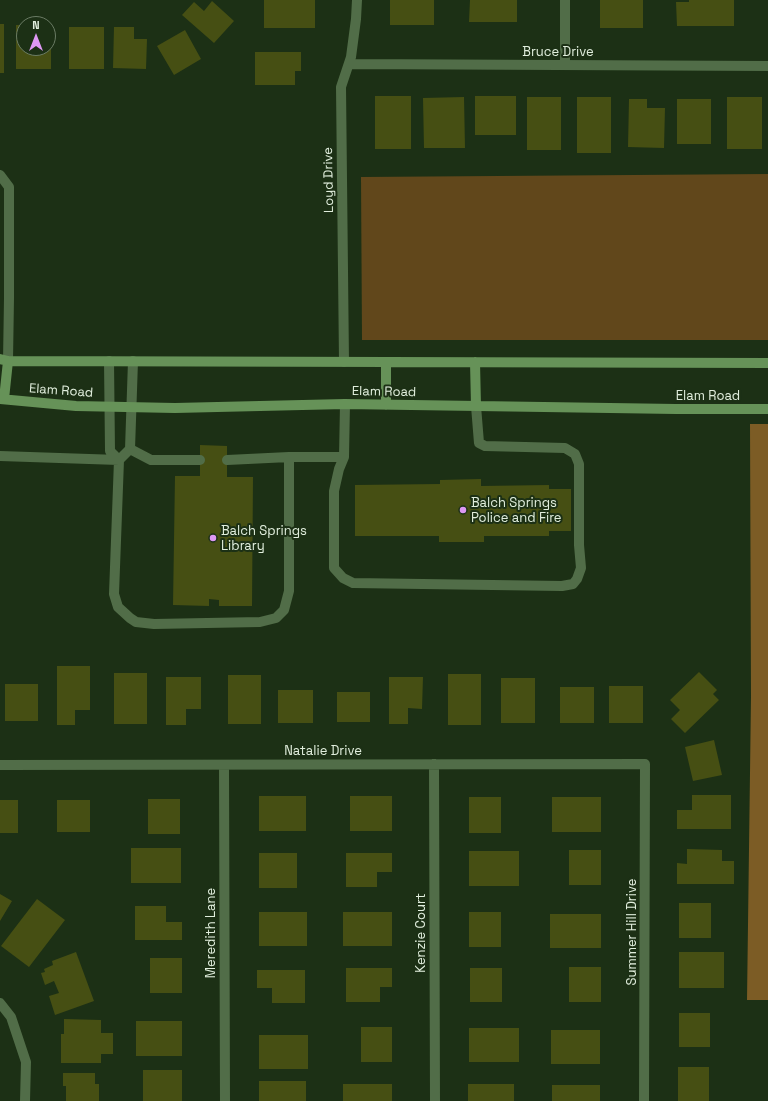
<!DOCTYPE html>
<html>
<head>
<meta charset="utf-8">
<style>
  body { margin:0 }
  #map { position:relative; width:768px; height:1101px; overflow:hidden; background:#1c3015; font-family:"Space Grotesk",sans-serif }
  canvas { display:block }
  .north { position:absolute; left:16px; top:16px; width:40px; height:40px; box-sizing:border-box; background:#1c3015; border:1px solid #6b7c65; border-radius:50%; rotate:0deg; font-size:11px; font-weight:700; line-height:16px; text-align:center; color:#e1eedd }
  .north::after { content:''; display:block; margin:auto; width:14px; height:18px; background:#de98f3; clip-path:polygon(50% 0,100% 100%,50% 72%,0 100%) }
</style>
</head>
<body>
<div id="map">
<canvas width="768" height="1101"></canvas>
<div class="north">N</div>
</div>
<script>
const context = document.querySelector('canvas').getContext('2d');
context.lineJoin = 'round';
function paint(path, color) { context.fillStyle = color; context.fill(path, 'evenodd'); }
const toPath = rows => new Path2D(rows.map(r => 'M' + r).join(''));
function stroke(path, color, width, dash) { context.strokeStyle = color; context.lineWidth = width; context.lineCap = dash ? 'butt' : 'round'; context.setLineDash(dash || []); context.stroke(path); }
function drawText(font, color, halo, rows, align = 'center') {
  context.font = font + ' "Space Grotesk",sans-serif'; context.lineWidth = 4; context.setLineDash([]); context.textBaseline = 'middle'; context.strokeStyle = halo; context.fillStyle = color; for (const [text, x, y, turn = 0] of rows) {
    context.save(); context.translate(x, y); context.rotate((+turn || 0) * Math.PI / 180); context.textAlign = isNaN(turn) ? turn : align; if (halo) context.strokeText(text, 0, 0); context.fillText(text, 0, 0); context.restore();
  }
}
paint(toPath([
  [768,174,768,340,362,340,361,177]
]), '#61471b');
paint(toPath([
  [750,424,768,424,768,1000,747,1000,751,697]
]), '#7c5c25');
paint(toPath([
  [264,0,315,0,315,28,264,28],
  [390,0,434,0,434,25,390,25],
  [470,0,517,0,517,22,469,22],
  [600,0,643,0,643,28,600,28],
  [689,0,734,0,734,26,677,26,676,2,689,2],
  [212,1,234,21,214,43,182,15,194,2,204,11],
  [0,24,4,24,4,73,0,73],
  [16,25,24,25,24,48,48,48,48,25,51,25,51,69,16,69],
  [69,27,104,27,104,69,69,69],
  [114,27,134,27,134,39,147,39,146,69,113,68],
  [185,30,201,59,174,75,157,46],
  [255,52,301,52,301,71,295,71,295,85,255,85],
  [375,96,411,96,411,149,375,149],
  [475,96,516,96,516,135,475,135],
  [464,97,465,148,424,148,423,98],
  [527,97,561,97,561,150,527,150],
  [577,97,611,97,611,153,577,153],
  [727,97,762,97,762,149,727,149],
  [629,99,647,99,647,108,665,108,664,148,628,147],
  [677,99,711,99,711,144,677,144],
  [200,445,227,446,227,477,253,477,252,606,219,606,219,600,209,599,209,606,173,605,175,476,200,476],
  [481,479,481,486,549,485,549,489,571,489,571,531,549,531,549,536,484,536,484,542,439,542,439,536,355,536,355,485,440,484,440,480],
  [57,666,90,666,90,710,75,710,75,725,57,725],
  [699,672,717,690,713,694,719,700,685,733,671,719,680,710,670,700],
  [114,673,147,673,147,724,114,724],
  [448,674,481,674,481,725,448,725],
  [228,675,261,675,261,724,228,724],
  [166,677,201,677,201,709,186,709,186,725,166,725],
  [389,677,423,677,422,709,408,708,408,724,389,724],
  [501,678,535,678,535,723,501,723],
  [5,684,38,684,38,721,5,721],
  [609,686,643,686,643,723,609,723],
  [560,687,594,687,594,723,560,723],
  [278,690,313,690,313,723,278,723],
  [337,692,370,692,370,722,337,722],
  [714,740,722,775,693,781,685,747],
  [692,795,731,795,731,829,677,829,677,810,692,810],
  [259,796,306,796,306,831,259,831],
  [350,796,392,796,392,831,350,831],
  [469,797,501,797,501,833,469,833],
  [552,797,601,797,601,832,552,832],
  [148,799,180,799,180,834,148,834],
  [0,800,18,800,18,833,0,833],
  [57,800,90,800,90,832,57,832],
  [131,848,181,848,181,883,131,883],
  [687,849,722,850,722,861,734,861,734,884,677,884,677,863,687,864],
  [569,850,601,850,601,885,569,885],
  [469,851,519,851,519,886,469,886],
  [259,853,297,853,297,888,259,888],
  [346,853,392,853,392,872,377,872,377,887,346,887],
  [0,894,12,901,0,921],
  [37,899,65,920,29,967,1,946],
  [679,903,711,903,711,938,679,938],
  [135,906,166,906,166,922,182,922,182,940,135,940],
  [259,912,307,912,307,946,259,946],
  [343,912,392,912,392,946,343,946],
  [469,912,501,912,501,947,469,947],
  [550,914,601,914,601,948,550,948],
  [76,952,94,1001,55,1015,49,996,59,993,54,981,45,985,41,973,45,972,44,969,53,965,52,961],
  [679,952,724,952,724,988,679,988],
  [150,958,182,958,182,993,150,993],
  [569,967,601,967,601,1002,569,1002],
  [346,968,392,968,392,987,380,987,380,1002,346,1002],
  [470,968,502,968,502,1002,470,1002],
  [257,970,305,970,305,1003,272,1003,272,988,257,988],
  [679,1013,710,1013,710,1047,679,1047],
  [64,1019,101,1020,101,1033,113,1033,113,1054,101,1054,101,1063,61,1063,61,1034,64,1034],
  [136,1021,182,1021,182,1056,136,1056],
  [361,1027,392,1027,392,1062,361,1062],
  [469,1028,519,1028,519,1062,469,1062],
  [551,1030,600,1030,600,1064,551,1064],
  [259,1035,308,1035,308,1069,259,1069],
  [678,1067,709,1067,709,1101,678,1101],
  [143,1070,182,1070,182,1101,143,1101],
  [63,1073,95,1073,95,1084,99,1084,99,1101,66,1101,66,1086,63,1086],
  [259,1081,306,1081,306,1101,259,1101],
  [343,1084,392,1084,392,1101,343,1101],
  [468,1084,514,1084,514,1101,468,1101],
  [552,1085,600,1085,600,1101,552,1101]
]), '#464f13');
stroke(toPath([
  [0,175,9,187,9,298,8,361],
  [109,361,110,451,119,460,130,449,133,361],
  [345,404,344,457,339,469,334,491,334,568,343,578,353,583,562,586,573,584,577,579,581,568,579,545,579,464,575,454,565,448,485,446,479,443,476,406],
  [130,449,151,460,200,460],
  [0,456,119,460,114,594,118,607,130,618,136,622,154,624,260,622,276,618,284,610,289,591,289,457,344,457],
  [227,460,289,457]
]), '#516d48', 10);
stroke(toPath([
  [565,0,565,65],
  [349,64,768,66],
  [344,362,341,87,351,57,356,19,357,0],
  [434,764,435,1101],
  [0,765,645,764,644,1101],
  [224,765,225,1101],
  [0,1003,11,1017,26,1062,25,1101]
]), '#516d48', 10);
stroke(toPath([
  [0,359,8,361,768,363],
  [386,362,386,405],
  [475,362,476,406],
  [0,399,76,406,175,408,345,404,676,409,768,409],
  [4,399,8,361]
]), '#669258', 10);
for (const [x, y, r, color] of [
  [463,510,4,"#de98f3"],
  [213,538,4,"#de98f3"]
]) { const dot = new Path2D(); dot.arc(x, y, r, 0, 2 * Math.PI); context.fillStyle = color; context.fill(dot); stroke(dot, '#1c3015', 1.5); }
drawText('13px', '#e1eedd', '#1c3015', [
  ["Bruce Drive",558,52],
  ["Loyd Drive",329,180,-91],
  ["Elam Road",61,391,4],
  ["Elam Road",384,392,1],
  ["Elam Road",708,396],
  ["Natalie Drive",323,751],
  ["Summer Hill Drive",632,932,-90],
  ["Meredith Lane",211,933,-90],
  ["Kenzie Court",421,933,-90]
]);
drawText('13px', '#e1eedd', '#1c3015', [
  ["Balch Springs",471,503],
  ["Police and Fire",471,518],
  ["Balch Springs",221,531],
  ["Library",221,546]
], 'left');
</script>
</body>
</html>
